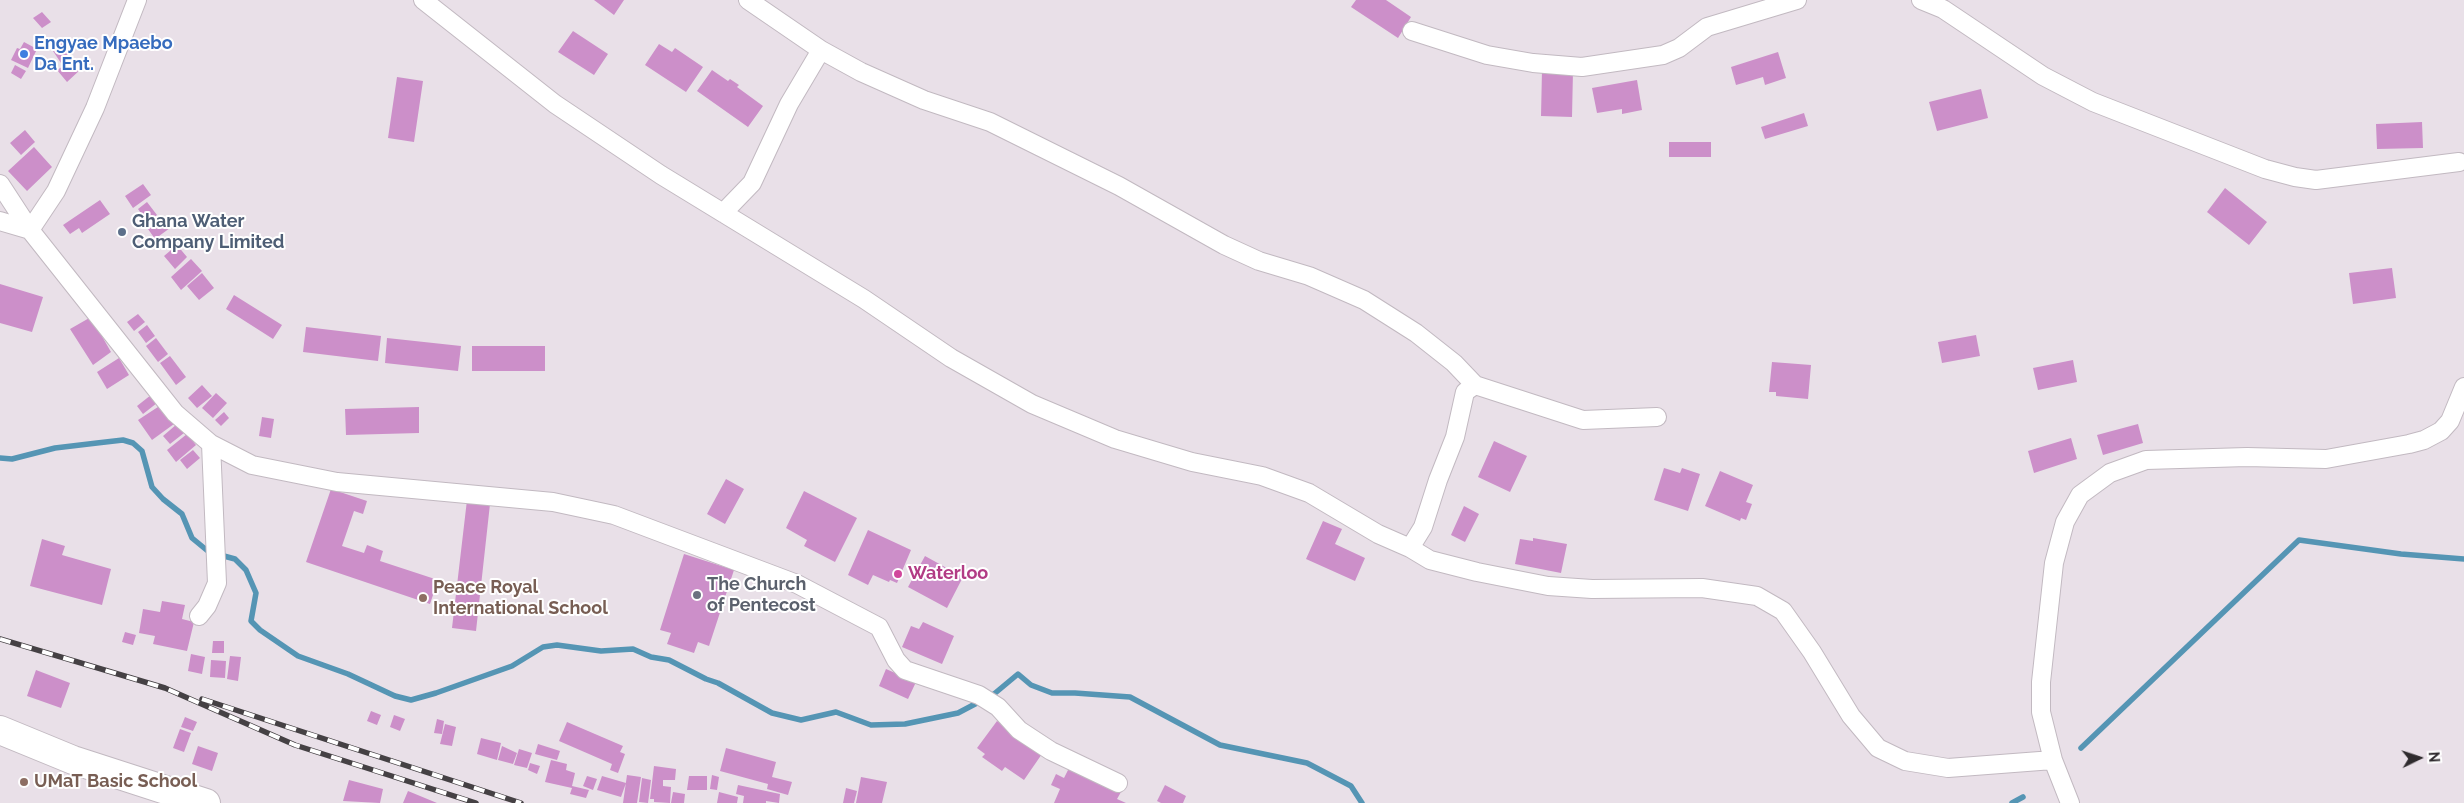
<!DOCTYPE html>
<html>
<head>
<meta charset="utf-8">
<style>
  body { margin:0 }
  #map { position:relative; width:2464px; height:803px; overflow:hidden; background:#e9e0e8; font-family:Raleway,sans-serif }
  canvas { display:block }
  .north { position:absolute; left:2394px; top:733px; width:50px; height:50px; -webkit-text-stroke:4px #fff; paint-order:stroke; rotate:86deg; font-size:14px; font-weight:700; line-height:20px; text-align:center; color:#2f2b2e }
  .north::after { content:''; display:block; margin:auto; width:18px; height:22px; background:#2f2b2e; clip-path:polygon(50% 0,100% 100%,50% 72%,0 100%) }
</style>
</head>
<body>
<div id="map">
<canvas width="2464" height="803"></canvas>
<div class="north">N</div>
</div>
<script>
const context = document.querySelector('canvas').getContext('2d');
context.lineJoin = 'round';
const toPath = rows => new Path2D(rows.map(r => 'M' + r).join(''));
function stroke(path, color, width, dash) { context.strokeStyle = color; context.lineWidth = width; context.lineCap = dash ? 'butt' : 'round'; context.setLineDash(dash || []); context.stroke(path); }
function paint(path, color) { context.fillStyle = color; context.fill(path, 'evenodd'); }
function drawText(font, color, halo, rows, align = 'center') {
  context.font = font + ' Raleway,sans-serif'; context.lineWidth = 4; context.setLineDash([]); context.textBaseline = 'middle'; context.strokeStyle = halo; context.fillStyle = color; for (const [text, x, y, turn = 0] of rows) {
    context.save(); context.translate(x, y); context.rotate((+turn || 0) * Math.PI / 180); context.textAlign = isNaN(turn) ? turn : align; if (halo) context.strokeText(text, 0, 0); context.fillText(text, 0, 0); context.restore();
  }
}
stroke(toPath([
  [0,458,12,459,55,448,97,443,123,440,133,443,142,451,152,487,163,499,182,514,192,538,209,552,235,559,246,570,256,593,251,621,260,630,298,656,348,674,395,696,411,700,436,693,512,666,543,647,557,645,601,651,633,649,651,657,669,660,706,679,718,683,772,713,801,720,836,712,871,725,905,724,958,713,994,694,1018,674,1031,685,1052,693,1075,693,1130,697,1220,745,1307,763,1351,786,1362,803],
  [2081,748,2299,540,2401,554,2464,559],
  [2012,803,2023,797]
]), '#5595b4', 5.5);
paint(toPath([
  [594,0,624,0,614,15],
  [1356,0,1386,0,1411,17,1398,38,1351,7],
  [42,12,51,22,42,28,33,18],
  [573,31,608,54,594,75,558,52],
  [24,42,37,49,28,68,11,60,17,48,20,49],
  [61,42,71,57,67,60,70,64,68,67,73,72,77,68,80,70,67,82,57,70,65,65,63,61,61,63,51,48],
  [659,44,672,52,675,48,703,67,686,92,645,65],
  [1778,52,1786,78,1765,85,1763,77,1736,85,1731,67],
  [15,65,26,71,21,79,11,73],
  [712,70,728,81,730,79,739,85,737,87,763,106,748,127,697,91],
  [1542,70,1573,71,1572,117,1541,116],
  [397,77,423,81,414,142,388,138],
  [1637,80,1642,110,1622,114,1622,109,1597,113,1592,88],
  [1981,89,1988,118,1937,131,1929,102],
  [1804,113,1808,126,1765,139,1761,127],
  [2422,122,2423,148,2377,149,2376,124],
  [25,130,35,142,21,155,10,143],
  [1669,142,1711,142,1711,157,1669,157],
  [34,147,52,167,27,191,8,171],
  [143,184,151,195,133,208,125,196],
  [2225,188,2267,222,2249,245,2207,212],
  [100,200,110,214,82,233,79,228,70,234,63,225],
  [147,202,157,215,147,222,138,209],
  [163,218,170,228,155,239,148,229],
  [177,245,187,257,175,269,164,256],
  [191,259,202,271,181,290,171,277],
  [2392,268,2396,298,2353,304,2349,273],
  [202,273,214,288,199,300,187,286],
  [0,284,43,297,32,332,0,323],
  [234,295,282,325,273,339,226,309],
  [138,314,145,322,134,331,127,322],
  [91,317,111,352,93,365,70,329],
  [147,325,155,336,146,343,138,332],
  [306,327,381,336,378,361,303,352],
  [1976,335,1980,356,1942,363,1938,342],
  [156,338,168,354,158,362,146,346],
  [387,338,461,346,458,371,385,363],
  [472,346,545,346,545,371,472,371],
  [170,356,186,377,176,385,160,363],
  [119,358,129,375,107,389,97,372],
  [2073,360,2077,382,2038,390,2033,368],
  [1772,362,1811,365,1808,399,1776,396,1776,392,1769,392],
  [202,385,212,396,197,408,188,398],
  [216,393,227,403,213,418,202,408],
  [151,395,157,403,143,414,137,406],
  [161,405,174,424,152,440,138,420],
  [419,407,419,433,346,435,345,409],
  [224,412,229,418,221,426,215,420],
  [262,417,274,419,271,438,259,436],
  [177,424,184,433,170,444,163,436],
  [2138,424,2143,443,2103,455,2097,435],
  [187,434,196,445,176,462,167,450],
  [2071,438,2077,459,2034,473,2028,451],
  [1494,441,1527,456,1510,492,1478,477],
  [193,450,200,458,187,469,180,460],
  [1664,468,1680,473,1682,468,1700,474,1688,511,1654,500],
  [1720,471,1753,485,1746,502,1752,504,1746,520,1741,518,1740,521,1705,506],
  [726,479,744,489,725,524,707,514],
  [331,489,367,501,363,514,354,511,342,546,364,553,367,545,383,551,380,561,438,580,430,604,306,562],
  [804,491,857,518,835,562,804,546,807,540,786,528],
  [467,500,490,504,476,631,452,628],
  [1464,506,1479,514,1465,542,1451,535],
  [1323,521,1342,529,1335,544,1365,558,1355,581,1306,559],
  [868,530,911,550,897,583,890,580,889,582,873,575,868,585,848,575],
  [1533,538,1567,544,1561,573,1515,564,1520,539,1533,541],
  [42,539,65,546,62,555,111,569,102,605,30,586],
  [684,554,734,570,709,646,698,642,694,653,667,644,671,633,660,630],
  [925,556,963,577,947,608,908,587],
  [162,601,185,605,182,619,194,622,187,651,153,644,155,636,139,633,143,609,160,612],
  [923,622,954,636,942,664,902,647,911,626,919,629],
  [125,632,136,635,133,645,122,642],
  [213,641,224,641,224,653,212,653],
  [191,654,205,657,202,674,188,671],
  [230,656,241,657,238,681,227,679],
  [211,660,226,661,225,678,210,677],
  [886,669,916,682,908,699,879,686],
  [36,670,70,683,61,708,27,696],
  [371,711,381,715,377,725,367,721],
  [394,715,405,719,400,731,390,727],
  [185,717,197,722,193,731,181,727],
  [437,719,444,721,442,734,434,733],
  [997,721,1044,751,1024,780,1005,767,1002,771,982,757,985,754,977,748],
  [567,722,623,746,620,752,625,754,618,773,610,770,612,764,559,741],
  [445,724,456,727,452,746,440,744],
  [180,729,191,733,184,752,173,748],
  [481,738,501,743,497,760,477,754],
  [538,744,560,751,557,760,535,754],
  [198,746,218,753,212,771,192,764],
  [502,746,517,753,513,764,498,760],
  [726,748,776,762,772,777,792,782,788,795,767,789,768,784,720,771],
  [519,749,532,753,527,768,514,765],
  [551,760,567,764,566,770,575,773,572,786,589,790,586,798,570,794,572,788,545,782],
  [530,763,540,766,537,774,528,770],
  [654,766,676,769,675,780,663,780,663,786,671,787,670,803,654,802,654,799,650,799],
  [1070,766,1121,792,1117,799,1126,803,1054,803,1060,789,1051,785,1056,774,1064,778],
  [627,775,641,777,637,803,623,803],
  [712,775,719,777,717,790,710,789],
  [587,776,597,779,593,790,583,786],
  [602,776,626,783,621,797,597,790],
  [689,776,707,776,707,790,687,790],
  [861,777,887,782,882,803,856,803],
  [642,778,651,780,648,803,639,802],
  [349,780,383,789,380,803,343,801],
  [738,785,780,794,779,803,766,801,766,803,743,803,744,796,736,794],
  [1165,785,1186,796,1183,803,1161,803,1157,801],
  [846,788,857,791,854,803,843,803],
  [408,791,437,803,403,803],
  [673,792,685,794,684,803,671,803],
  [719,792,738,797,737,803,717,803]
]), '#cc8fc9');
const minor = toPath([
  [423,0,555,104,661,175,864,299,951,358,1032,404,1115,439,1192,462,1262,476,1309,493,1378,534,1410,548,1430,560,1477,572,1548,586,1592,589,1702,588,1757,596,1783,611,1812,652,1851,716,1878,748,1905,761,1948,768,2053,760],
  [748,0,821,50,861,72,924,100,990,122,1119,186,1224,245,1259,261,1309,276,1364,300,1416,333,1454,363,1475,385],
  [1921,0,1943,9,2043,76,2093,102,2265,169,2295,177,2316,180,2459,162],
  [1412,31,1487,55,1533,63,1582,67,1663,55,1679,48,1707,27,1797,0],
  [0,184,30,230,175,413,211,444,252,465,337,482,553,502,614,515,797,584,879,627,896,660,905,670,979,695,998,707,1019,730,1051,751,1118,783],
  [723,213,752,183,789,104,821,50],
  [0,221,30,230,56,191,95,108,137,0],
  [1410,548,1423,527,1438,480,1455,437,1465,392,1475,385,1583,420,1657,417],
  [199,616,207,606,217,583,211,444],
  [2070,803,2053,760,2041,712,2041,682,2054,563,2065,522,2080,495,2110,473,2146,460,2247,457,2326,459,2409,444,2424,440,2441,431,2450,421,2464,387]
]);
const primary = toPath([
  [0,730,73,760,206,803]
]);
stroke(minor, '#c2b9c1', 20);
stroke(primary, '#c2b9c1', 30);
stroke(minor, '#fff', 18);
stroke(primary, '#fff', 28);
const rail = toPath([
  [0,639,165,688,295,745,476,803],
  [202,699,521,803]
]);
stroke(rail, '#454144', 5.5);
stroke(rail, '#fff', 4, [11]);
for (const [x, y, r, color] of [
  [24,54,5,"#3f7fe0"],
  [122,232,5,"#5c6f8a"],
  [898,574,5,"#d1479c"],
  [697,595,5,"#6b7280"],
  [423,598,5,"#8d6e63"],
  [24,782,5,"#8d6e63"]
]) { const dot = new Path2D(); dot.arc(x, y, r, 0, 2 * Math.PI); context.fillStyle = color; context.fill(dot); stroke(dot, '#fff', 2); }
drawText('bold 18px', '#366cbe', '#fff', [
  ["Engyae Mpaebo",34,44],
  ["Da Ent.",34,65]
], 'left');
drawText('bold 18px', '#4e5e75', '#fff', [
  ["Ghana Water",132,222],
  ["Company Limited",132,243]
], 'left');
drawText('bold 18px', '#b23c85', '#fff', [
  ["Waterloo",908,574]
], 'left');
drawText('bold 18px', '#5b616d', '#fff', [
  ["The Church",707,585],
  ["of Pentecost",707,606]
], 'left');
drawText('bold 18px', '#785e54', '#fff', [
  ["Peace Royal",433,588],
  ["International School",433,609],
  ["UMaT Basic School",34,782]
], 'left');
</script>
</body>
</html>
